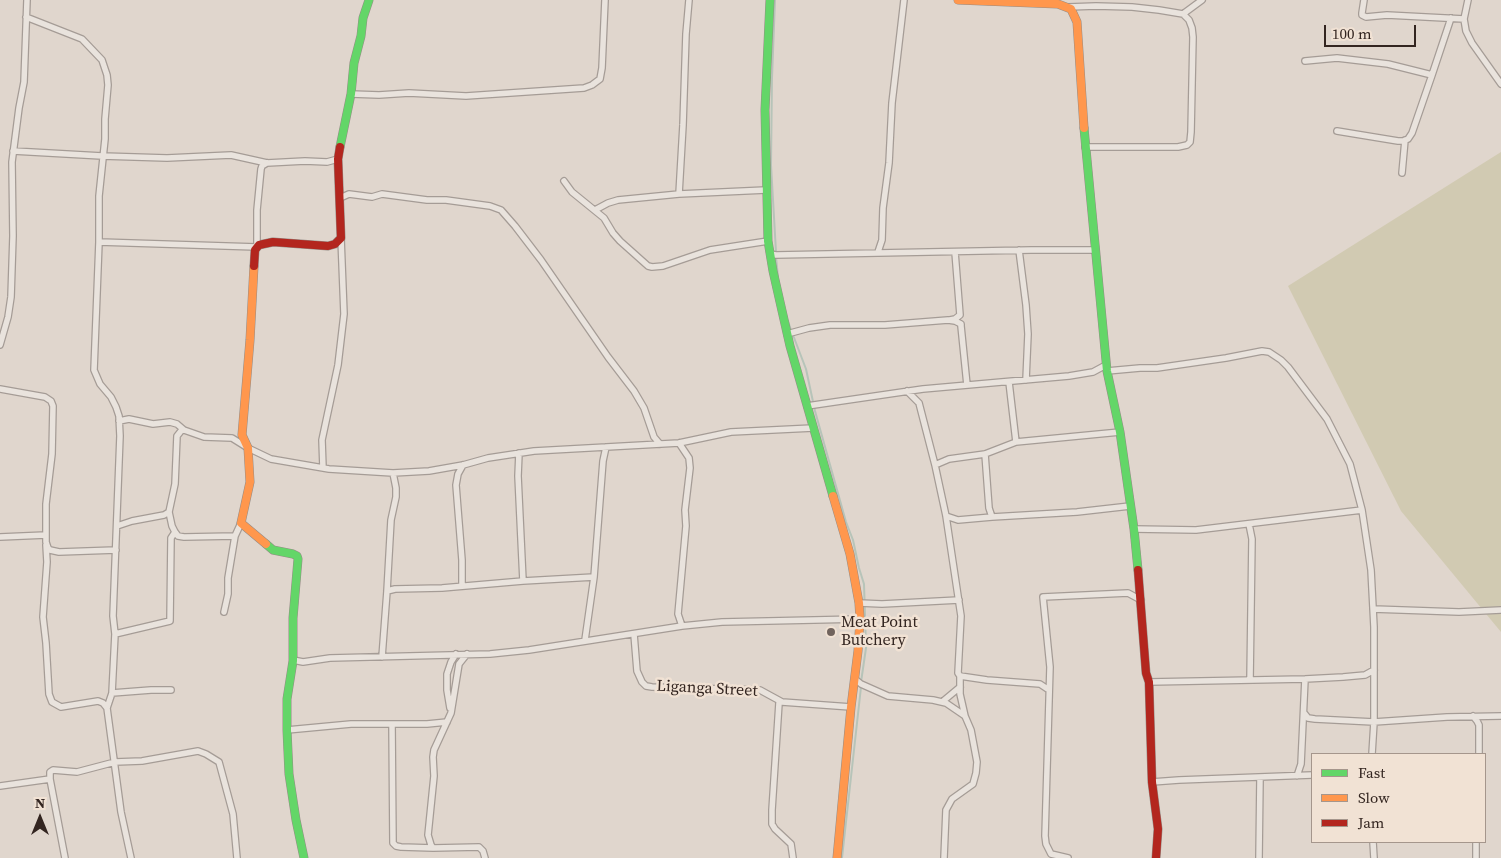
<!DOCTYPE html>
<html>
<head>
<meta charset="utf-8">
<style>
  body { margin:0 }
  #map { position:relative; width:1501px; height:858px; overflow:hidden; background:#e0d6cd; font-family:"Source Serif 4",serif }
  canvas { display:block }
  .legend { position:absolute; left:1311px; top:753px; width:175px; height:90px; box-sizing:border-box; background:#f1e2d4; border:1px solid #a5968c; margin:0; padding:6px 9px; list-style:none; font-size:15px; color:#332520 }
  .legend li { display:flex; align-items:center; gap:10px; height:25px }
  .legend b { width:25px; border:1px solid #a5968c }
  .north { position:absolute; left:15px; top:793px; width:50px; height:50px; -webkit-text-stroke:4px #f1e2d4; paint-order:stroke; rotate:0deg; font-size:14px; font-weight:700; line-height:20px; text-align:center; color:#332520 }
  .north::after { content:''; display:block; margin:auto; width:18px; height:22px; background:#332520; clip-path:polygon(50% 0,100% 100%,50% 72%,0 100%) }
  .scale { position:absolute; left:1324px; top:25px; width:92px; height:22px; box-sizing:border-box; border:2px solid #332520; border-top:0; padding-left:6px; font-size:15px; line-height:18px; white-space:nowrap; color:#332520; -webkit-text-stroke:4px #f1e2d4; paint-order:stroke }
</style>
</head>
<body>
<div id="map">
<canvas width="1501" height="858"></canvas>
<ul class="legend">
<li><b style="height:6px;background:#63d668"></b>Fast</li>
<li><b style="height:6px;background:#ff974d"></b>Slow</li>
<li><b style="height:6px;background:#b3261e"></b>Jam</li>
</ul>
<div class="north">N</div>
<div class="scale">100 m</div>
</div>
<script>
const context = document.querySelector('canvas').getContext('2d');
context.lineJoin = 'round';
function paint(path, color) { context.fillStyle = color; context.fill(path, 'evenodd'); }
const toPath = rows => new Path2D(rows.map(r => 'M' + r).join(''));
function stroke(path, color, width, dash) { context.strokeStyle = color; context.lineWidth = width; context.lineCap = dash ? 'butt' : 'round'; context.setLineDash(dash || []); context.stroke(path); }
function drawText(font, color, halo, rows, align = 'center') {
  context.font = font + ' "Source Serif 4",serif'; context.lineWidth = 5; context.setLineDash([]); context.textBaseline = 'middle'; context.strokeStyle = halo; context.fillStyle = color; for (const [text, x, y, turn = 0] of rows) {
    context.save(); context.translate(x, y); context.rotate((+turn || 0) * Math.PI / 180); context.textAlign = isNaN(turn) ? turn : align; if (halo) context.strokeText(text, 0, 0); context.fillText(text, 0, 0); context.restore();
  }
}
paint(toPath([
  [1501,152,1501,632,1401,511,1288,286]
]), '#d1cab2');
stroke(toPath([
  [775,0,772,78,771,165,776,252],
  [776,257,778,277],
  [788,321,791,330],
  [793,335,806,369,815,411,846,522,853,540,859,568,864,584,866,648,861,682],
  [842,858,861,687]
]), '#b7c4b9', 2);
const street = toPath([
  [1364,0,1362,13,1362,15,1366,17,1387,15,1464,19],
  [1468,0,1464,19,1466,31,1472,43,1501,84],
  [1068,7,1096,6,1132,7,1159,10,1183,14,1189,20,1192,28,1193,37,1191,132,1190,142,1187,145,1178,147,1085,147],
  [1183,14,1202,0],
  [26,17,82,39,102,60,107,75,108,85,105,119,105,139,99,196,99,242,94,370,100,384,111,397,116,407,119,416,120,436,113,616,115,634,112,693,107,708,121,812,131,858],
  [1305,61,1337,58,1388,64,1432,75],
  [351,94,379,95,409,93,466,96,584,88,592,85,600,79,602,68,605,0],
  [1337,131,1398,141,1403,141,1408,139,1412,133,1432,75,1451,18],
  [13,151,102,156,167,158,231,155,267,163,305,161,327,162,338,159],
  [1402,173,1405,140],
  [564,181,572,192,604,218,613,233,620,241,648,266,652,267,663,266,710,250,768,241],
  [679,194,683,125,686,34,689,0],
  [340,198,349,194,372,197,382,194,427,200,446,200,490,206,501,210,515,226,541,260,608,357,634,391,644,408,654,437,660,444],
  [595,210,608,203,618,200,679,194,766,190],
  [99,242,257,247,257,210,261,169,262,166,267,163],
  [1019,250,1026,305,1028,334,1026,380],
  [878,252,882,240,883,208,889,163,892,103,904,0],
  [770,254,776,255,1031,250,1095,250],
  [950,320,955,319,960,315,955,252],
  [787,334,809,328,830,325,885,325,948,320,955,321,961,324,961,326,967,385],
  [0,345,8,317,11,297,13,236,12,162,19,108,24,82,27,0],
  [1107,371,1140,368,1157,368,1226,358,1262,351,1269,352,1281,360,1288,367,1327,419,1350,464,1362,510],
  [1009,382,1016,442],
  [0,389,45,397,51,401,53,406,52,454,46,504,46,542,48,548,50,550,59,552,116,550],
  [907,391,919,403,935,465,946,516,961,616,958,673,960,676,987,680,1040,684,1049,690],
  [807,406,923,389,1069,376,1093,372,1106,365],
  [119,421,129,419,153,424,170,422,177,424,184,430],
  [679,443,689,458,690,468,685,510,686,526,678,614,682,626],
  [519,453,518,476,523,581],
  [985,454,989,508,992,517],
  [935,465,949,459,985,454,1016,442,1120,432],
  [323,468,322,440,338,365,344,314,341,238],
  [169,512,172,526,175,532,178,536,184,537,235,536],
  [946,516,958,520,992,517,1077,512,1130,506],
  [1249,524,1252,539,1250,680],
  [117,526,132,521,164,515,169,512,175,484,177,436,181,431,184,430,204,437,232,438,248,448,271,459,329,469,393,473,429,471,463,465,488,458,534,451,679,443,731,432,813,428],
  [1134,529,1196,530,1362,510,1371,570,1374,627,1374,722,1372,754],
  [0,537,46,535],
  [46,545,47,562,43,617,46,643,49,694,52,702,61,707,98,701,103,703,107,708],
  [462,586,462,560,456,485,458,474,463,465],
  [387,591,395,589,442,588,523,581,594,577],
  [859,603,882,604,959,600],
  [1373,609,1459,612,1501,610],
  [224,612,228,594,228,578,235,536,241,523],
  [115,634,170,621,171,538,175,532],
  [634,634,637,671,642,682,646,686,652,687,760,690,782,702,851,707],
  [585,640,594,577,603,461,606,447],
  [467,654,459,664,451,713,434,750,433,757,434,776,428,835,431,845,433,848,479,847,483,851,485,858],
  [382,657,387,591,391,520,396,497,396,488,393,473],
  [293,660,303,662,330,658,490,654,529,650,682,626,722,622,860,619],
  [960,676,960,694,965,716],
  [855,679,861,684,888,696,933,700,946,703,965,716,971,730,977,762,976,773,973,784,952,799,946,810,944,858],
  [1149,682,1305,679,1343,677,1365,675,1374,670],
  [112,693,151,690,171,690],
  [942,702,960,687],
  [779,703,772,810,772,824,775,829,791,844,793,858],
  [450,708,447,690,447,674,451,662,456,654],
  [1304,713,1308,718,1315,719,1374,722,1447,717,1501,716],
  [1473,716,1477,721,1479,725,1479,754],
  [392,724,393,843,396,846,401,847,433,848],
  [287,730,351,724,427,724,447,722],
  [1297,776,1301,764,1305,679],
  [1152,782,1179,780,1312,775],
  [0,786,50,779],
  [1373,842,1374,858],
  [1476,842,1476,858],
  [65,858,50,779,50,772,53,770,77,772,115,762,142,761,198,751,206,754,219,762,233,814,237,858],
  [1068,858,1051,854,1046,844,1045,836,1050,667,1043,597,1128,593,1141,600],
  [1259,858,1260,778]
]);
const fast = toPath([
  [770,0,765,110,768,241,773,271,790,346,833,496],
  [1084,128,1107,371,1120,432,1134,529,1138,570],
  [340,147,351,94,354,63,361,36,363,18,369,0],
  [266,544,273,550,293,554,297,556,298,559,293,618,293,661,287,699,287,730,289,774,296,820,304,858]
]);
const slow = toPath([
  [958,0,1058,4,1071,9,1077,22,1084,128],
  [254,266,250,340,242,435,248,448,250,482,241,523,266,544],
  [833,496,850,554,859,603,860,619,858,651,851,707,837,858]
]);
const jam = toPath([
  [254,266,255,250,259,245,273,242,328,246,335,244,341,238,338,159,340,147],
  [1138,570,1146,673,1149,682,1152,782,1158,829,1156,858]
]);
stroke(street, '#a59c96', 8);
stroke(fast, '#958c86', 9);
stroke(slow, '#958c86', 9);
stroke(jam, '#958c86', 9);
stroke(street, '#e9e3dd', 5.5);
stroke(fast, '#63d668', 8);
stroke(slow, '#ff974d', 8);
stroke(jam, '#b3261e', 8);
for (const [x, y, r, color] of [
  [831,632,5,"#70635d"]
]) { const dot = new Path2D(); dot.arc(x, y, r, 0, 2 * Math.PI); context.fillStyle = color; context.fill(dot); stroke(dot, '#f1e2d4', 2); }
drawText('16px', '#332520', '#f1e2d4', [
  ["Meat Point",841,623],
  ["Butchery",841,641]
], 'left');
drawText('16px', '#332520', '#f1e2d4', [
  ["Liganga Street",707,689,3]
]);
</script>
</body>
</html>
